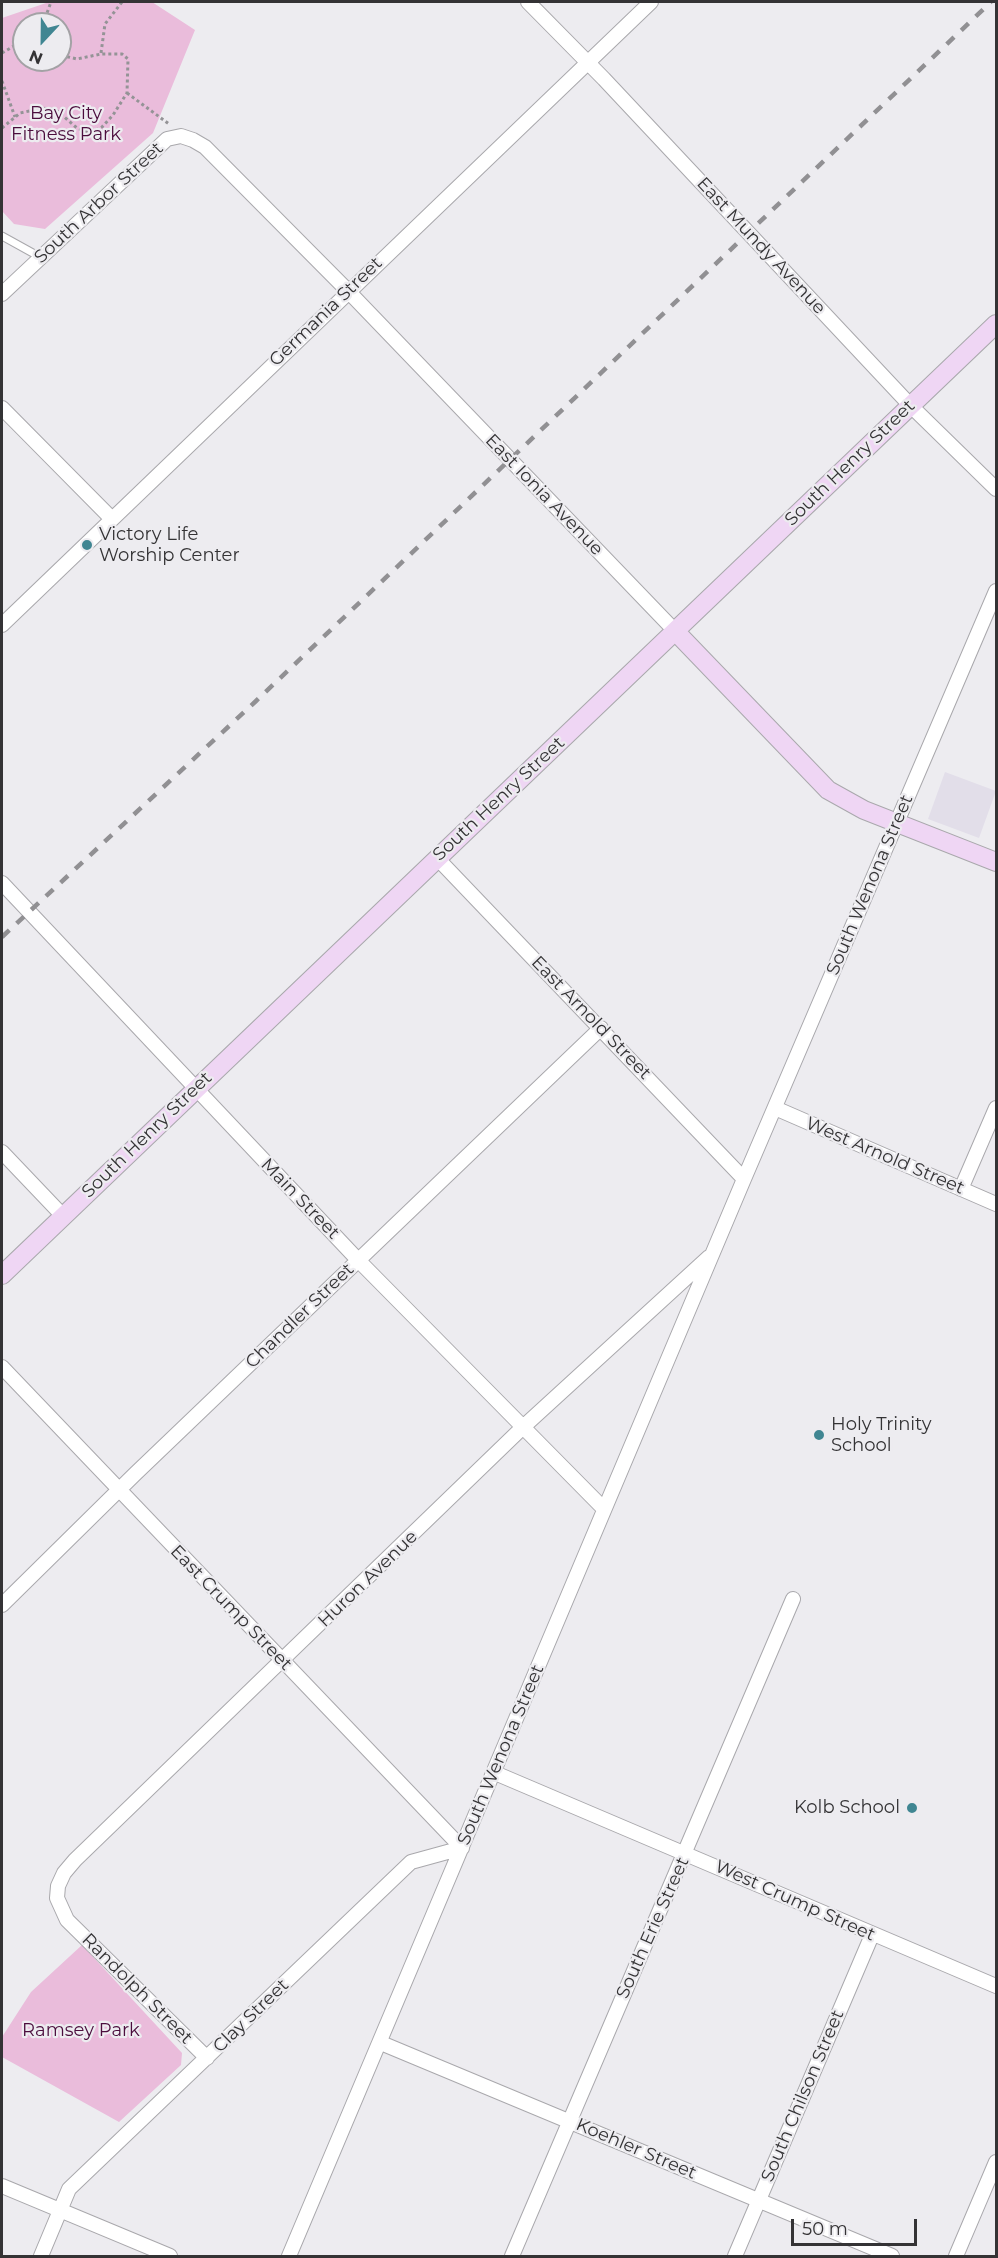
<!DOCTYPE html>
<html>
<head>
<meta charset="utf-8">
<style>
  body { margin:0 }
  #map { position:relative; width:998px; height:2258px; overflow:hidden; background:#edecf0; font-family:Montserrat,sans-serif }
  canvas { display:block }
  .frame { position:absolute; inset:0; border:3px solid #343335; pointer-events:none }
  .north { position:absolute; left:12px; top:12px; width:60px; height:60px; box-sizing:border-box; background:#edecf0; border:2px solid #a3a2a5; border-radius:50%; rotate:202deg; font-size:16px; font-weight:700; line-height:24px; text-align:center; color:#343335 }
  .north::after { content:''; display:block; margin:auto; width:21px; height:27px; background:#408692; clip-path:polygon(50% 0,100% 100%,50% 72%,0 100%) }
  .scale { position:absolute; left:791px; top:2219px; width:126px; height:27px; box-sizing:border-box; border:3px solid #343335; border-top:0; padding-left:8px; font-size:18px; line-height:21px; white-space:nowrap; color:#343335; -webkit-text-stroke:4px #edecf0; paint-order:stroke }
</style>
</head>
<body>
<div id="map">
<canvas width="998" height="2258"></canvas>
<div class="frame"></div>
<div class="north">N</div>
<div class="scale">50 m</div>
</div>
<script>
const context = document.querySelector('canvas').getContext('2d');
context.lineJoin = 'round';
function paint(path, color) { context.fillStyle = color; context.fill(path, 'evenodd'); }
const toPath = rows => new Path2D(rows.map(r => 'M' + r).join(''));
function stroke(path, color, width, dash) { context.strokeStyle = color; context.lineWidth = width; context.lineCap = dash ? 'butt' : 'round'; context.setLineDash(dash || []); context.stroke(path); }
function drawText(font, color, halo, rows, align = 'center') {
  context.font = font + ' Montserrat,sans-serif'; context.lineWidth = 4.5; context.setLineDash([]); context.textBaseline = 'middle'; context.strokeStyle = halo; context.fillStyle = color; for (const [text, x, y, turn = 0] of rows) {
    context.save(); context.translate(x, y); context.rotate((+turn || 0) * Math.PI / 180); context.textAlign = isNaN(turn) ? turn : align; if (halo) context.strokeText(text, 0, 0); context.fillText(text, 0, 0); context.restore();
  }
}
paint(toPath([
  [945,772,996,791,979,838,928,819]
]), '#e2dee9');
paint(toPath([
  [49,2,152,2,195,30,153,133,45,229,14,224,2,211,2,18],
  [24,24,60,24,60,60,24,60],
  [82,1945,182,2053,181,2065,119,2122,2,2057,2,2037,31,1992]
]), '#eabcdb');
const lane = toPath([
  [2,236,40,257]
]);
const street = toPath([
  [528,2,604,79,910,405,996,489],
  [2,294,167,139,181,136,193,140,205,147,348,291,676,632],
  [2,408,111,518],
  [2,625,651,2],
  [437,858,744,1179],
  [2,883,358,1260,604,1509],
  [775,1108,996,1204],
  [2,1152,63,1216],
  [961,1189,996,1108],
  [2,1367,462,1848],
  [2,1605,135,1474,601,1028],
  [495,1773,996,1986],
  [381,2043,892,2256],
  [207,2058,67,1920,57,1898,58,1886,64,1873,75,1860,522,1428,709,1257],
  [2,2186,170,2256],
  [41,2256,69,2189,411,1862,462,1848],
  [289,2256,744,1179,996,591],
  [512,2256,793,1599],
  [735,2256,872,1935],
  [956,2256,996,2162]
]);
const secondary = toPath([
  [676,632,828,790,864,810,996,862],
  [2,1275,996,324]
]);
stroke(lane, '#a9a8ac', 9);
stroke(street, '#a9a8ac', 16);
stroke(secondary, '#a9a8ac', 20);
stroke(toPath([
  [43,24,51,2],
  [2,53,24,40],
  [101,53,105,24,122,2],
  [2,81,15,117],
  [127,93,169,124],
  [2,128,20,113,43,108,56,110,77,128,90,133,102,127,113,115,127,93,128,59,122,54,101,54,77,59,60,55]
]), '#949396', 3, [3, 3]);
stroke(lane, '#fff', 7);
stroke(street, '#fff', 14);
stroke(secondary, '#efd6f4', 18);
stroke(toPath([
  [2,937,256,701,991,2]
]), '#919093', 4.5, [10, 10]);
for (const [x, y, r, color] of [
  [87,545,6,"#408692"],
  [819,1435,6,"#408692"],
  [912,1808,6,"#408692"]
]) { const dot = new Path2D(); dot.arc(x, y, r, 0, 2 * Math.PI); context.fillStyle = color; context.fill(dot); stroke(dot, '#edecf0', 2); }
drawText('18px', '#4b0d3d', '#edecf0', [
  ["Bay City",66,114],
  ["Fitness Park",66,135],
  ["Ramsey Park",81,2031]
]);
drawText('18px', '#343335', '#edecf0', [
  ["South Arbor Street",99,203,-43],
  ["East Mundy Avenue",761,246,47],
  ["Germania Street",326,312,-44],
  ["South Henry Street",850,463,-44],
  ["East Ionia Avenue",544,495,46],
  ["South Henry Street",499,799,-43],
  ["South Wenona Street",870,885,-67],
  ["East Arnold Street",591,1018,46],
  ["South Henry Street",147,1135,-44],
  ["West Arnold Street",885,1156,23],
  ["Main Street",300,1199,46],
  ["Chandler Street",300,1316,-44],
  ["Huron Avenue",368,1579,-44],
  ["East Crump Street",231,1608,46],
  ["South Wenona Street",501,1755,-67],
  ["West Crump Street",795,1901,24],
  ["South Erie Street",653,1928,-66],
  ["Randolph Street",137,1989,45],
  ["Clay Street",251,2016,-44],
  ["South Chilson Street",803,2096,-67],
  ["Koehler Street",636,2149,23]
]);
drawText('18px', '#343335', '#edecf0', [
  ["Victory Life",99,535],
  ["Worship Center",99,556],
  ["Holy Trinity",831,1425],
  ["School",831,1446],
  ["Kolb School",900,1808,"right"]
], 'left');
</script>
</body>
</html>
